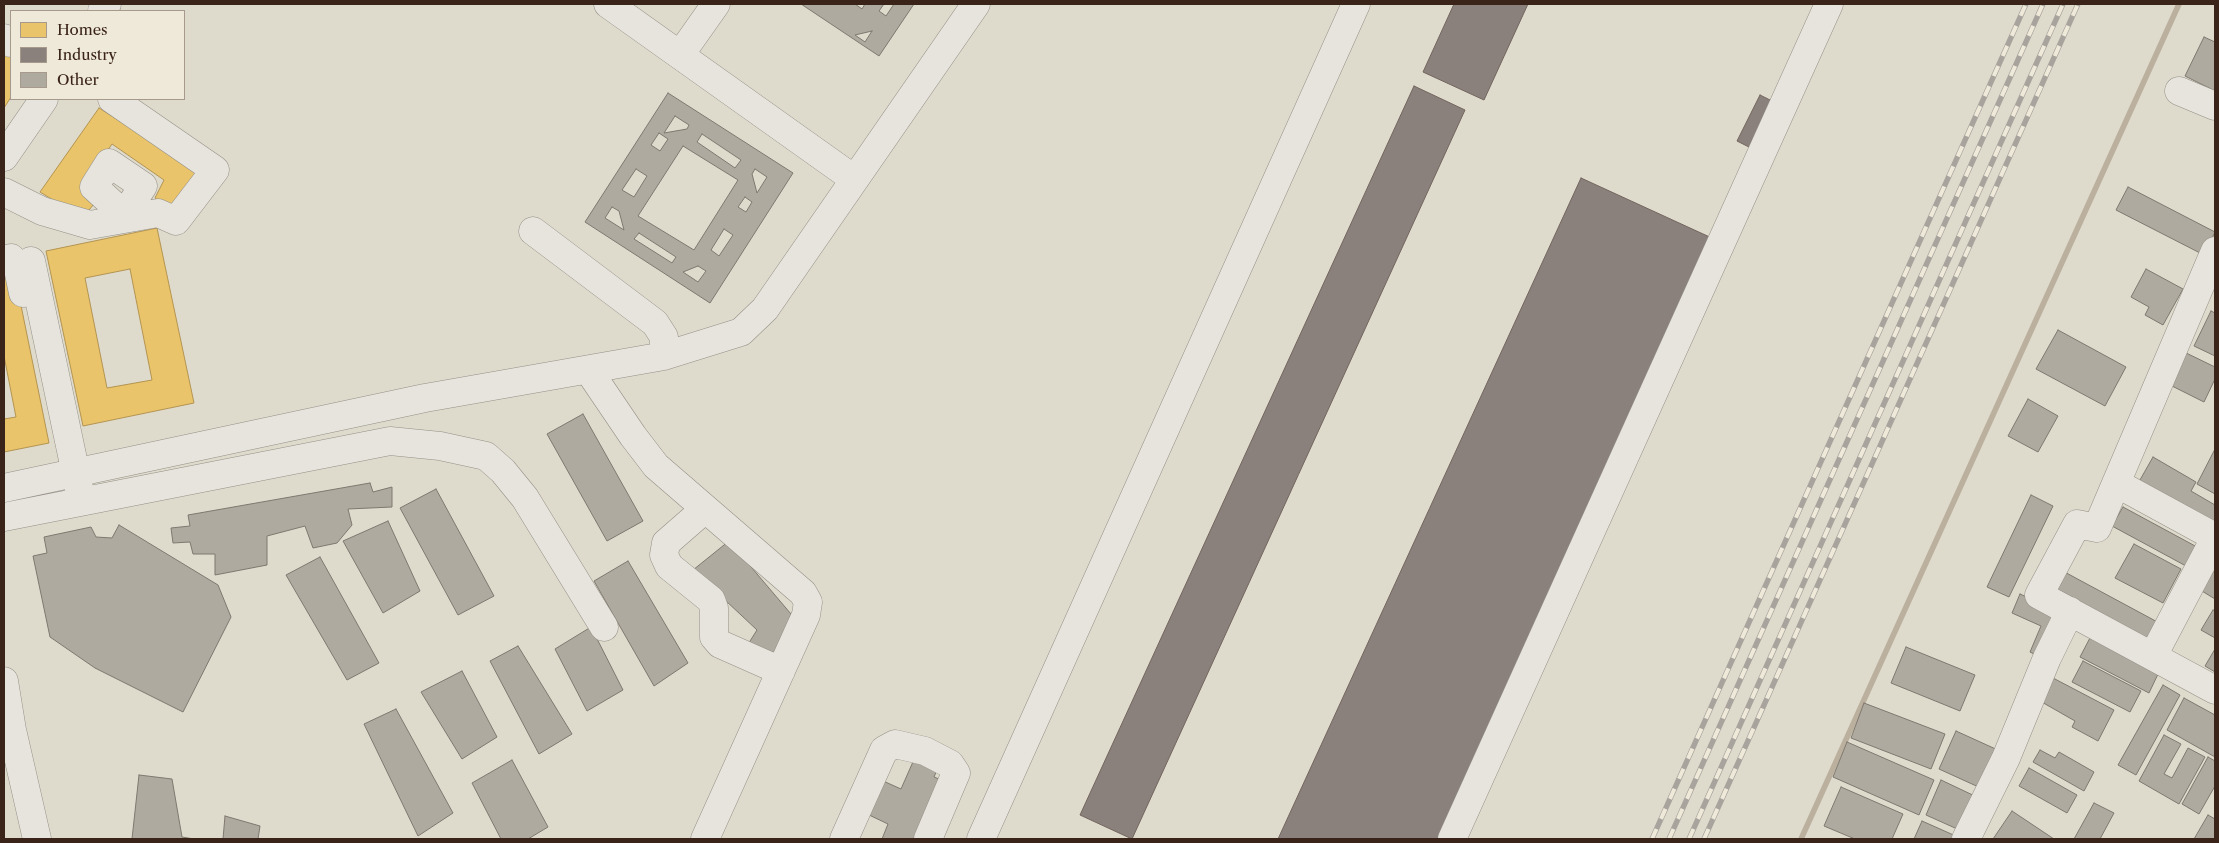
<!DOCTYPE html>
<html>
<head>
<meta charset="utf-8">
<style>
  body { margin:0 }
  #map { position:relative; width:2219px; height:843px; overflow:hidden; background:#dedacc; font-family:"Libre Caslon Text",serif }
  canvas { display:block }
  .frame { position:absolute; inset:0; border:5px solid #3a2318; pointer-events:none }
  .legend { position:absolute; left:10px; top:10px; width:175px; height:90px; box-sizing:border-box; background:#efe9d9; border:1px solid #a79a8c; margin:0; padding:6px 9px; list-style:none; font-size:15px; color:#3a2318 }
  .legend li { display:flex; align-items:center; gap:10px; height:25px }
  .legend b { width:25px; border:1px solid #a79a8c }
</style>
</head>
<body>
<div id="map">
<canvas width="2219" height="843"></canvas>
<div class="frame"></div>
<ul class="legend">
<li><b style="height:14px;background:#e9c46a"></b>Homes</li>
<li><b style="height:14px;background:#8a817c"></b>Industry</li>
<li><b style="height:14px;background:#afaaa0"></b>Other</li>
</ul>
</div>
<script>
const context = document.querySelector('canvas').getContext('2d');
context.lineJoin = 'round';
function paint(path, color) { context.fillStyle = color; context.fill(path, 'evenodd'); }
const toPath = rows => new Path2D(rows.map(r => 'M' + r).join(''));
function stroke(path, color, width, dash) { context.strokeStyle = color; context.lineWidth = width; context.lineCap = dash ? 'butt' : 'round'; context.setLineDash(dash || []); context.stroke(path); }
const homes = toPath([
  [4,45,11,51,11,97,4,108,4,45],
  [99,108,199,171,173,212,155,198,164,180,112,144,81,190,96,201,83,218,40,192,99,108],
  [157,228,194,403,83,426,46,251,157,228],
  [130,269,152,380,107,388,85,278,130,269],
  [14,271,49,443,4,452,4,419,16,417,4,356,4,273,14,271]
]);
paint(homes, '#e9c46a');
stroke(homes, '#b49451', 1);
const industry = toPath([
  [1454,4,1528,4,1484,100,1423,72,1454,4],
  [1414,86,1465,110,1132,839,1080,815,1414,86],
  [1760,95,1778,104,1755,150,1737,141,1760,95],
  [1581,178,1714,239,1440,839,1278,839,1581,178]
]);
paint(industry, '#8a817c');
stroke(industry, '#72655e', 1);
stroke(toPath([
  [1801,839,2179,4]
]), '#bbb09e', 5.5);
const building = toPath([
  [801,4,855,4,862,9,865,4,884,4,879,11,886,16,894,4,914,4,879,56,801,4],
  [872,31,865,42,855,35,872,31],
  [2204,37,2215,42,2215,91,2185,76,2204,37],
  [668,93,793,173,710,303,585,222,668,93],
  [675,116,689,125,687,129,664,133,675,116],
  [659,133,668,139,660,151,651,145,659,133],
  [702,134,741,160,735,168,697,142,702,134],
  [683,146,738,180,694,250,638,216,683,146],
  [636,169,647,176,634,197,622,190,636,169],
  [755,169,767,177,757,193,752,174,755,169],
  [745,197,752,202,746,212,738,207,745,197],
  [612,207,619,211,624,230,605,218,612,207],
  [724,229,733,235,719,256,711,250,724,229],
  [639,233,676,257,672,263,634,239,639,233],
  [698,266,706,271,698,282,683,272,698,266],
  [2128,187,2215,232,2204,255,2116,210,2128,187],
  [2146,269,2183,289,2163,325,2145,315,2149,307,2131,297,2146,269],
  [2211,311,2215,313,2215,356,2194,346,2211,311],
  [2058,330,2126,367,2105,406,2036,369,2058,330],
  [2182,351,2215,367,2215,379,2204,402,2166,383,2182,351],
  [2028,399,2058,416,2038,452,2008,436,2028,399],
  [583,414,643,521,607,541,547,434,583,414],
  [2215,449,2215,494,2197,484,2215,449],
  [2153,457,2196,482,2191,491,2215,505,2215,533,2136,487,2153,457],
  [370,483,373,492,392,487,392,507,348,509,352,525,337,543,313,548,305,526,267,536,267,565,215,575,215,554,193,554,190,542,173,543,171,528,190,526,188,515,370,483],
  [436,489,494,596,458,615,400,508,436,489],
  [2031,495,2053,506,2009,597,1987,587,2031,495],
  [2123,507,2197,547,2186,566,2112,526,2123,507],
  [388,521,420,591,383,613,343,541,388,521],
  [119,525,218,585,231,617,183,712,95,668,50,637,33,556,47,553,44,537,91,527,96,537,112,538,119,525],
  [729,541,791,614,776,653,745,649,757,630,693,570,729,541],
  [2134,544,2181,569,2163,603,2115,578,2134,544],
  [2215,555,2215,599,2197,588,2215,555],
  [320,557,379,663,347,680,286,575,320,557],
  [628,561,688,663,654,686,594,581,628,561],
  [2059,569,2163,625,2151,647,2047,591,2059,569],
  [2020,594,2066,615,2046,660,2030,652,2041,626,2012,613,2020,594],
  [2213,610,2215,611,2215,638,2201,630,2213,610],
  [591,627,623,690,587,711,555,649,591,627],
  [2091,636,2159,672,2149,693,2080,657,2091,636],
  [518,646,572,734,539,754,490,661,518,646],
  [1906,647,1975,675,1960,711,1891,683,1906,647],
  [2215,649,2215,672,2205,666,2215,649],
  [2083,661,2141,691,2130,712,2072,682,2083,661],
  [462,671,497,737,462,759,421,692,462,671],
  [2053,678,2114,710,2098,741,2072,727,2075,721,2040,701,2053,678],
  [2163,685,2180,695,2136,775,2118,765,2163,685],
  [2184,698,2215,715,2215,757,2167,730,2184,698],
  [1864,703,1945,734,1931,769,1851,738,1864,703],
  [396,709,453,813,418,836,364,724,396,709],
  [1956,731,2000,751,1983,789,1939,769,1956,731],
  [2164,735,2181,744,2164,774,2172,778,2188,748,2205,757,2179,804,2139,781,2164,735],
  [1847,742,1934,780,1919,815,1833,777,1847,742],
  [2040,750,2055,758,2059,752,2094,772,2084,791,2033,762,2040,750],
  [916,755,939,765,934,777,944,781,919,839,882,839,888,824,867,814,881,780,901,789,916,755],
  [2208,757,2215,761,2215,786,2199,814,2182,804,2208,757],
  [512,760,548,827,528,839,501,839,472,783,512,760],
  [2029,768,2077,795,2067,813,2019,786,2029,768],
  [139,775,172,779,182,837,194,839,132,839,139,775],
  [1941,780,1979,798,1964,832,1926,815,1941,780],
  [1841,787,1903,814,1892,839,1855,839,1824,826,1841,787],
  [2094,803,2114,813,2100,839,2074,839,2094,803],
  [2012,811,2054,839,1993,839,2012,811],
  [2208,815,2215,819,2215,839,2194,839,2208,815],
  [225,816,260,826,258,839,223,839,225,816],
  [1922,821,1958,837,1957,839,1914,839,1922,821]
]);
paint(building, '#afaaa0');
stroke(building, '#7e786f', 1);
const minor = toPath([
  [608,4,854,179],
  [102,11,107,4],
  [4,38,11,43],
  [680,55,716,4],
  [2179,91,2215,106],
  [4,157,44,99],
  [4,192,42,211,90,225,158,213,176,221,215,170,112,99],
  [128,218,94,187,109,163,143,186,132,203,142,215],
  [533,231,655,323,664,337,664,356],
  [2215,251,2097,528,2077,524,2039,595,2215,690],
  [4,259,11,258,17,264,23,293],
  [31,261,80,493],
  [589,371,633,436,656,466,803,593,808,602,806,615,705,839],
  [2116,483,2215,537],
  [4,488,425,398,664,356,741,332,765,309,976,4],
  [705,509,666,543,664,555,669,566,711,600,714,608,714,637,720,644,781,671],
  [4,517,390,441,440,446,486,456,503,471,525,498,604,627],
  [2153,656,2215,538],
  [4,681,12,730,37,839],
  [844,839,884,750,895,744,925,751,950,764,956,773,928,839],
  [981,839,1356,4],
  [1452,839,1829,4],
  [1966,839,2006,758,2047,658,2070,611]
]);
stroke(minor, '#959087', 29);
stroke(minor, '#e6e4dd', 28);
const rail = toPath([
  [1652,839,2026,4],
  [1669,839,2043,4],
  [1689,839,2063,4],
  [1704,839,2078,4]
]);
stroke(rail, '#a8a49d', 5.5);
stroke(rail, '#efe9d9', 4, [11]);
</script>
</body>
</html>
